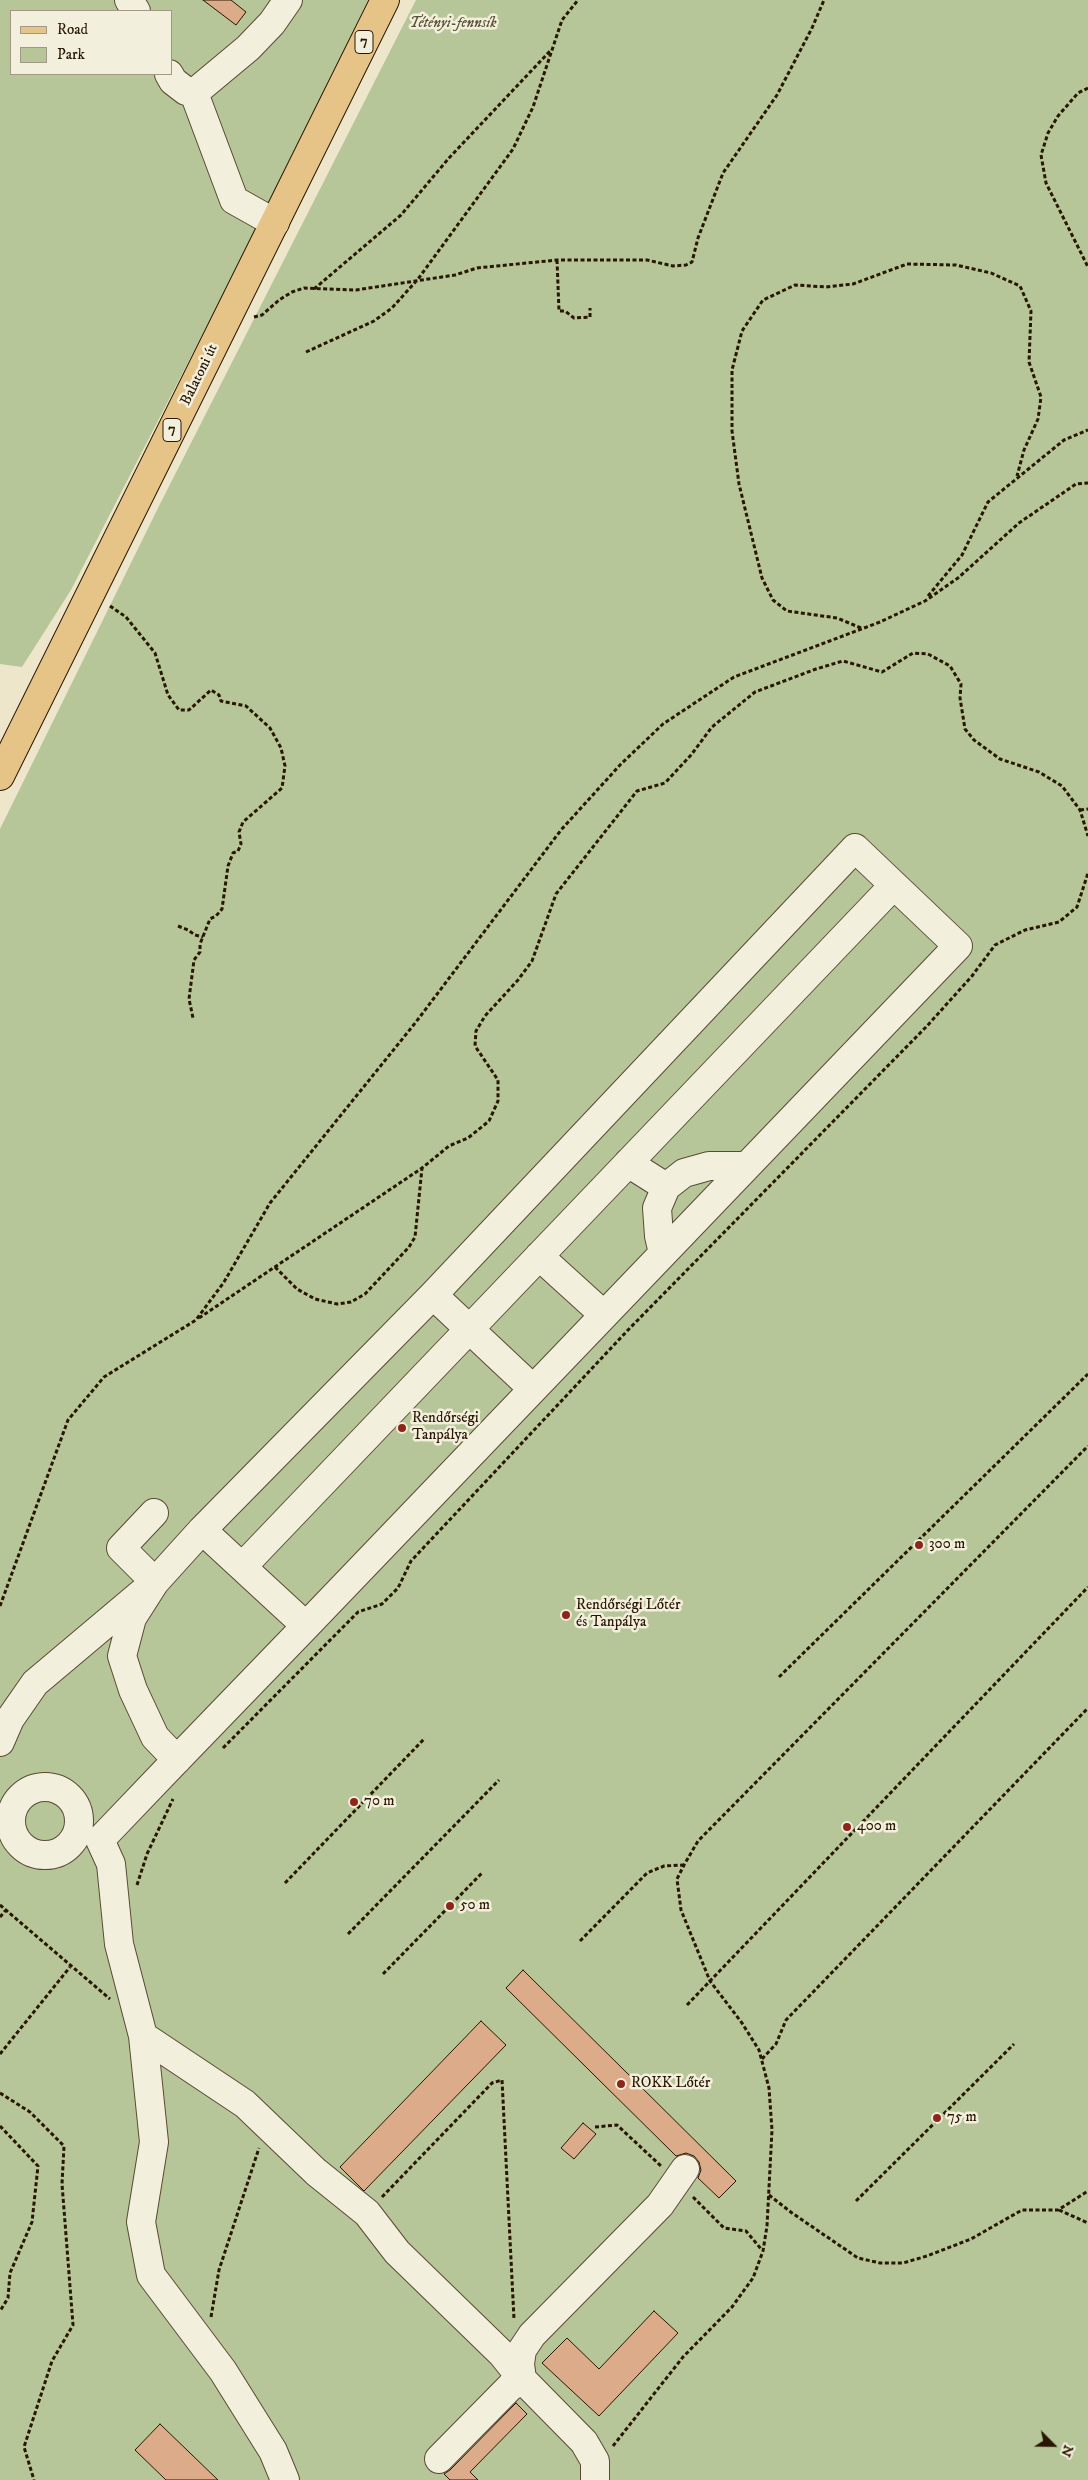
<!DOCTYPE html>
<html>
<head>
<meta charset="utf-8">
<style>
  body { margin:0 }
  #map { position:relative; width:1088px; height:2480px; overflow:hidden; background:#ede6cb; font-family:"IM FELL DW Pica",serif }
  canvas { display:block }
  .legend { position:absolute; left:10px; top:10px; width:162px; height:65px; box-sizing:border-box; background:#f3efdd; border:1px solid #a29885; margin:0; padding:6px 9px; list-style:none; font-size:15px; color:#291600 }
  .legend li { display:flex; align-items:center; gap:10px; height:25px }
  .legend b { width:25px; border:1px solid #a29885 }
  .north { position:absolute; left:1028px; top:2420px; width:50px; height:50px; -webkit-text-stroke:4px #f3efdd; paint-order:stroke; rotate:113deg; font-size:14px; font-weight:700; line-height:20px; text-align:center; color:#291600 }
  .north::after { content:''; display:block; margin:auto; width:18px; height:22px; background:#291600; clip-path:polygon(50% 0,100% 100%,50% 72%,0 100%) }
</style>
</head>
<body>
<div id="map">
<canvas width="1088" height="2480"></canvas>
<ul class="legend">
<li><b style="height:6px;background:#e6c386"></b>Road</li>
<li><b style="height:14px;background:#b6c699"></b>Park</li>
</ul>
<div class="north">N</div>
</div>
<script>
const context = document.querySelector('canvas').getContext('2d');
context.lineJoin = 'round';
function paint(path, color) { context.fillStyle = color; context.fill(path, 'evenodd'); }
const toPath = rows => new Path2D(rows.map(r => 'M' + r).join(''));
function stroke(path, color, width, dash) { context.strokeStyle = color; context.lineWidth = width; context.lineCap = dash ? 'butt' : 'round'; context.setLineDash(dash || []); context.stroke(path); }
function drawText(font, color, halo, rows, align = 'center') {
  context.font = font + ' "IM FELL DW Pica",serif'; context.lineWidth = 5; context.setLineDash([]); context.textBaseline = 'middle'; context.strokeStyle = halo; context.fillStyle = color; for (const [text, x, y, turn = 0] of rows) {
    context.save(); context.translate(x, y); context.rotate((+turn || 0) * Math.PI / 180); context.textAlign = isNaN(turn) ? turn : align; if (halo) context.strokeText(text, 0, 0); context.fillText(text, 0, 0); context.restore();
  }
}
paint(toPath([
  [0,0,368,0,255,232,71,590,22,667,0,664],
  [11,11,171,11,171,74,11,74],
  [416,0,1088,0,1088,2480,0,2480,0,829,160,504]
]), '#b6c699');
const building = toPath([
  [203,0,231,0,246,12,236,25,203,0],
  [523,1970,736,2181,719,2198,698,2178,701,2170,699,2162,694,2156,686,2153,676,2156,506,1988,523,1970],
  [481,2021,506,2045,364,2191,340,2167,481,2021],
  [583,2123,596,2134,574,2159,561,2148,583,2123],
  [654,2311,678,2333,599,2416,542,2363,567,2338,599,2369,654,2311],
  [516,2403,527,2414,470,2472,478,2480,450,2480,444,2474,450,2470,516,2403],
  [160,2424,218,2480,166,2480,135,2450,160,2424]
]);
paint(building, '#dcab8a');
stroke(building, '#291600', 1);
const minor = toPath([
  [129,0,136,11],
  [169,74,173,81,186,91,194,93,248,48,272,23,288,0],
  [194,93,234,200,275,223],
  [628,1163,666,1187],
  [663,1253,659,1236,657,1208,666,1187,684,1173,709,1166,747,1166],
  [539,1256,604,1315],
  [433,1295,533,1389],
  [202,1530,306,1626],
  [242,1567,894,885],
  [0,1742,10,1719,35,1683,155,1582,121,1548,154,1513],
  [177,1760,155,1737,133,1690,122,1656,132,1618,155,1582,202,1530,433,1295,855,848,958,946,306,1626,165,1772,100,1840,111,1864,119,1944,143,2036,154,2142,141,2222,151,2275,223,2371,273,2451,285,2480],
  '11 1821a34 34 0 1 1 68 0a34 34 0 1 1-68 0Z',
  [143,2036,245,2104,316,2172,367,2213,397,2252,502,2354,522,2379,584,2442,595,2461,595,2480],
  [439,2459,510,2387,522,2379,520,2364,522,2350,532,2335,660,2205,685,2169]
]);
const major = toPath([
  [0,776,385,0]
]);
stroke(minor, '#5a4a33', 30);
stroke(major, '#291600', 30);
stroke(toPath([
  [1088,88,1078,93,1058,116,1048,133,1041,155,1046,183,1088,267],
  [557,260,559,311,565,311,574,318,590,317,590,308],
  [314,289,401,215,449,158,550,51],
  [254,317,262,315,279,300,292,292,304,288,356,290,455,275,477,268,557,260,647,260,673,266,686,265,692,262,698,238,723,173,777,95,812,28,824,0],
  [306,352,374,321,392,308,418,279,513,149,533,107,562,20,578,0],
  [928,596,962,555,988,502,1064,440,1088,430],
  [110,606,126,617,155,653,168,695,179,710,189,710,211,690,219,695,221,701,246,706,270,728,281,748,285,766,282,788,243,822,239,832,241,844,238,851,233,853,228,866,222,909,216,916,210,919,200,944,200,952,194,960,189,999,193,1018],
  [861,628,837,618,787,611,773,600,762,578,739,484,732,431,732,370,742,331,763,300,795,285,826,287,853,284,907,264,956,265,991,273,1020,286,1031,311,1029,362,1041,397,1038,419,1024,450,1017,476],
  [1080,810,1088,809],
  [178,926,188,930,195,935,203,937],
  [275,1267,297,1289,315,1299,337,1304,351,1302,365,1294,409,1247,415,1237,422,1168],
  [199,1318,422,1168,449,1146,468,1138,489,1121,498,1101,498,1080,475,1046,476,1031,485,1016,518,980,532,961,556,894,637,791,665,783,691,755,712,727,755,692,816,669,843,661,882,672,913,653,928,654,950,666,961,684,960,698,965,729,974,740,1000,759,1039,772,1062,786,1080,810,1088,836],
  [0,1606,68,1420,104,1377,196,1320,224,1282,270,1203,416,1022,561,830,620,765,663,724,734,677,880,622,925,601,958,578,1019,523,1076,484,1088,483],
  [779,1677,1088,1374],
  [223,1748,358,1612,382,1604,398,1588,411,1561,629,1329,927,1026,972,976,995,945,1025,930,1059,922,1077,907,1088,873],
  [285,1883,425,1738],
  [137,1885,147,1854,173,1799],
  [0,1905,110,1999],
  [0,1917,5,1911],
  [348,1934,499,1780],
  [580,1941,647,1873,664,1866,683,1865],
  [383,1974,483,1872],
  [687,2005,1088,1587],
  [0,2054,70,1967],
  [762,2059,776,2044,786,2020,1088,1708],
  [0,2093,30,2112,64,2146,62,2184,73,2325,52,2361,24,2447,34,2480],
  [0,2126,38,2166,32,2222,10,2273,8,2298,0,2311],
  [595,2127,617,2125,661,2166],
  [769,2195,792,2213,858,2258,880,2263,903,2263,927,2256,971,2239,1022,2210,1058,2210,1088,2191],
  [382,2197,492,2083,502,2080,514,2319],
  [693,2197,724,2228,746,2231,762,2250],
  [856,2201,1014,2044],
  [1059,2210,1088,2223],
  [211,2317,219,2270,259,2148],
  [613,2446,683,2357,732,2307,753,2278,763,2251,767,2226,772,2130,769,2088,759,2050,742,2023,710,1981,681,1910,677,1879,684,1865,698,1841,1088,1446]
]), '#291600', 3, [4, 2.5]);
stroke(minor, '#f3efdd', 28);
stroke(major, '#e6c386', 28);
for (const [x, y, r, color] of [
  [402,1428,5,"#8f2418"],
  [919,1545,5,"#8f2418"],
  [566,1615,5,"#8f2418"],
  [354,1802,5,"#8f2418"],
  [847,1827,5,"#8f2418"],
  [450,1906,5,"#8f2418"],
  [621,2084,5,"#8f2418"],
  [937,2118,5,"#8f2418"]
]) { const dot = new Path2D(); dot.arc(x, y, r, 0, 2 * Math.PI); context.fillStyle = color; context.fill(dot); stroke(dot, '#f3efdd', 2); }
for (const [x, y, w] of [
  [364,42,18],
  [172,430,18]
]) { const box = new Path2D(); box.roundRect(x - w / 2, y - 11.5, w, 23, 4); context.fillStyle = '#f3efdd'; context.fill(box); stroke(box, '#291600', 1); }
drawText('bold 14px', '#291600', null, [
  ["7",364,42],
  ["7",172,430]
]);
drawText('italic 15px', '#5a5436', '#f3efdd', [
  ["Tétényi-fennsík",453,24]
]);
drawText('15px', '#291600', '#f3efdd', [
  ["Balatoni út",200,375,-64]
]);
drawText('15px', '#291600', '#f3efdd', [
  ["Rendőrségi",412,1419],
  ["Tanpálya",412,1436],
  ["300 m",929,1545],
  ["Rendőrségi Lőtér",576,1606],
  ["és Tanpálya",576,1623],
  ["70 m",364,1802],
  ["400 m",857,1827],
  ["50 m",460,1906],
  ["ROKK Lőtér",631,2084],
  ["75 m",947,2118]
], 'left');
</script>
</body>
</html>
